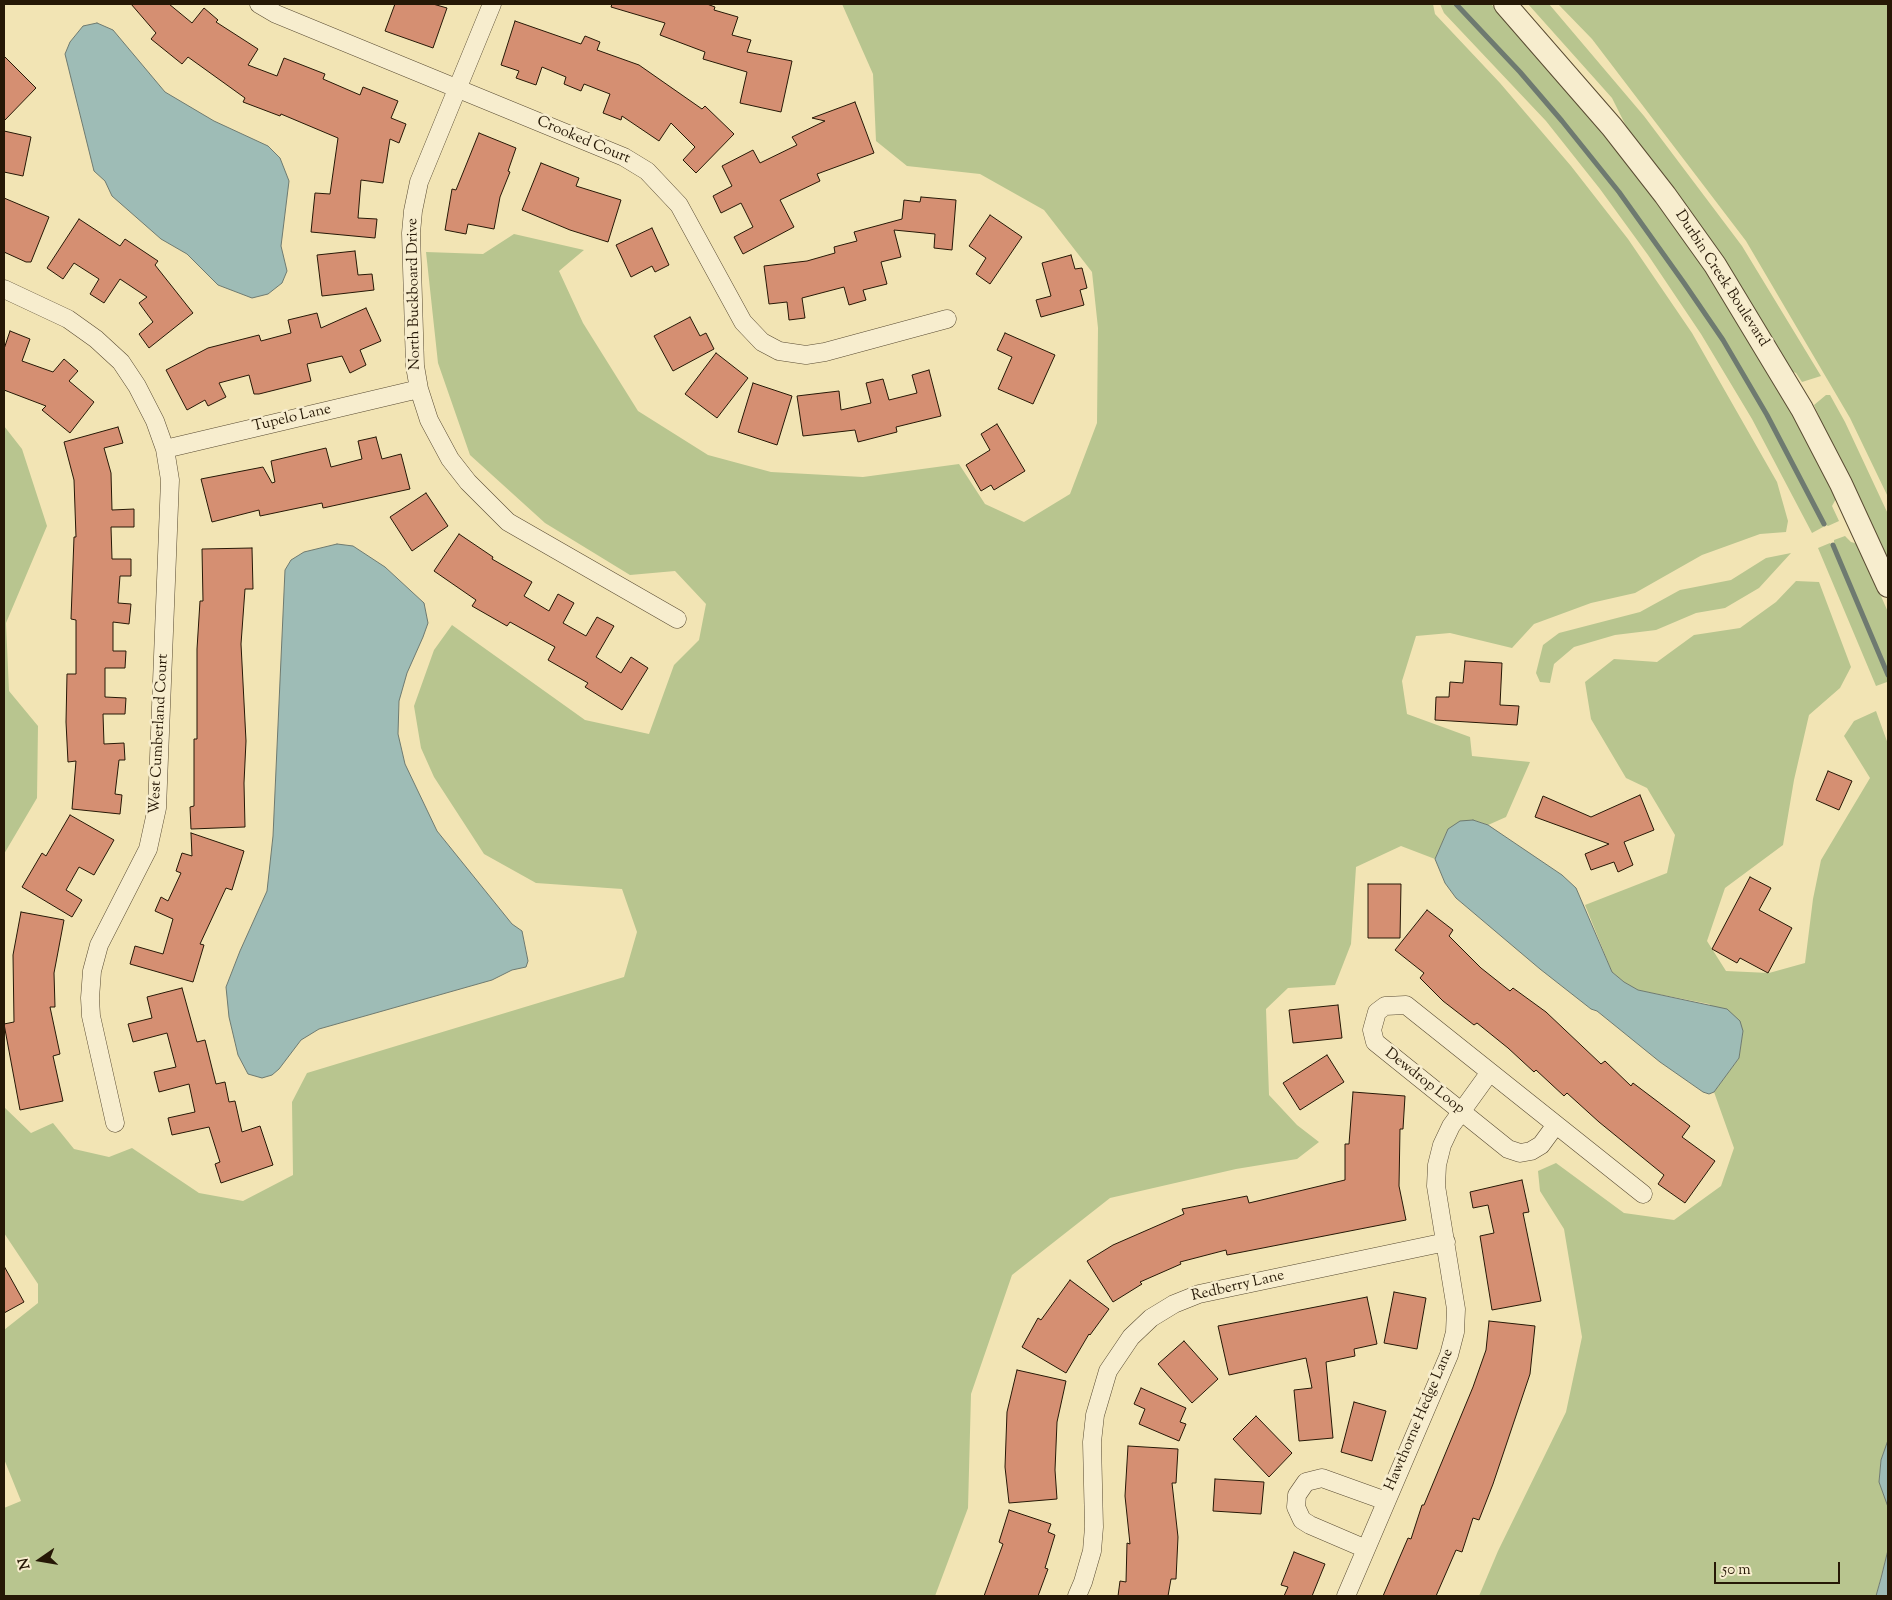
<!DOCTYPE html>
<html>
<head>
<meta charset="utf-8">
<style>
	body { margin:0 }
	#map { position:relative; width:1892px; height:1600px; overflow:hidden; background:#f2e4b4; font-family:"Sorts Mill Goudy",serif }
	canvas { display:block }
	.frame { position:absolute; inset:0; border:5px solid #261806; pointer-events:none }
	.north { position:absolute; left:15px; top:1535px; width:50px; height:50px; -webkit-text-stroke:4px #f7edce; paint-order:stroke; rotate:257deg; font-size:14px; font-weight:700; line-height:20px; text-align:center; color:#261806 }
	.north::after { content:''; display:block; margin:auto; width:18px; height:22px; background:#261806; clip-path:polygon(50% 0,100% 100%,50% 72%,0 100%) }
	.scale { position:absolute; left:1714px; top:1562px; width:126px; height:22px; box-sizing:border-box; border:2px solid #261806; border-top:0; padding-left:6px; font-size:15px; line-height:18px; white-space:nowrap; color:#261806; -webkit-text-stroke:4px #f7edce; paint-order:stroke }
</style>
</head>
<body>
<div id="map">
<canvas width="1892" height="1600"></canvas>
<div class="frame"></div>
<div class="north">N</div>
<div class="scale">50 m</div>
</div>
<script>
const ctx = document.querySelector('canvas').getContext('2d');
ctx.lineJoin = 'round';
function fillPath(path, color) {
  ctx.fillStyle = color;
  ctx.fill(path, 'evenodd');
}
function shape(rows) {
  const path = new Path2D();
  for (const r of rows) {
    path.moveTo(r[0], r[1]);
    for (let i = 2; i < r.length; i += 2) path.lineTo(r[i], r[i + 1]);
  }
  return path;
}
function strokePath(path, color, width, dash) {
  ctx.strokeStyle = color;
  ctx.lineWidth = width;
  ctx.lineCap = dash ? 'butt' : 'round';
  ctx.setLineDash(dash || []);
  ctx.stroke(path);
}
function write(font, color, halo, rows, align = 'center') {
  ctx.font = font + ' "Sorts Mill Goudy",serif';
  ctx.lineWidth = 5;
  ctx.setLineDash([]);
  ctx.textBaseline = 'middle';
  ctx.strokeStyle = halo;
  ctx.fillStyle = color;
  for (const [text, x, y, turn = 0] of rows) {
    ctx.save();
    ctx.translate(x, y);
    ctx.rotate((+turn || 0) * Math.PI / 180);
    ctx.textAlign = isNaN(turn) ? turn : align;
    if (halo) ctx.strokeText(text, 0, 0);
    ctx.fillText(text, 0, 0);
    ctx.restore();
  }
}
const green = shape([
	[842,4,1433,4,1435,14,1500,83,1571,166,1628,239,1692,333,1777,482,1788,521,1786,532,1760,534,1702,555,1635,593,1591,603,1534,624,1512,648,1450,633,1416,636,1402,681,1407,714,1470,737,1472,756,1530,762,1506,817,1488,825,1473,820,1448,829,1435,859,1401,846,1356,867,1351,944,1335,985,1288,988,1266,1009,1269,1095,1297,1125,1319,1142,1297,1159,1236,1169,1110,1198,1012,1275,971,1394,968,1508,935,1596,4,1596,4,1508,21,1501,4,1459,4,1330,38,1303,38,1284,4,1233,4,1107,31,1133,53,1123,74,1149,109,1157,132,1148,199,1193,243,1201,293,1175,292,1102,307,1073,624,977,637,932,622,889,536,883,484,854,434,777,421,748,414,706,434,650,452,625,585,720,649,734,674,665,699,640,706,604,675,571,630,575,545,523,470,455,438,363,426,252,483,254,514,234,584,250,559,271,583,323,638,411,708,455,771,472,863,477,959,464,985,504,1024,522,1070,494,1097,423,1098,328,1092,272,1044,210,980,174,907,166,876,141,873,74],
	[1440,4,1491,4,1548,66,1611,141,1656,199,1723,297,1772,377,1837,497,1832,506,1839,521,1828,526,1824,524,1823,527,1812,533,1752,419,1701,334,1648,255,1600,189,1546,121,1444,13],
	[1528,4,1549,4,1644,116,1742,246,1821,376,1802,382,1796,373,1791,371,1630,134,1612,98],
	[1558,4,1888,4,1888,497,1850,418,1746,241,1592,39],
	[1826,395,1830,395,1845,422,1888,514,1888,568,1818,420,1819,416,1814,405],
	[4,426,22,449,47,526,6,623,9,691,38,726,37,798,4,854],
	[1845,536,1851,542,1858,544,1888,612,1888,676,1887,682,1876,686,1818,548,1830,543,1831,545,1834,544,1834,540],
	[1791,553,1759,588,1725,608,1696,613,1656,630,1615,635,1574,647,1554,664,1550,683,1540,682,1536,673,1543,645,1559,633,1640,612,1680,590,1731,580,1766,558],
	[1796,581,1819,582,1851,667,1840,688,1809,715,1794,780,1783,845,1725,888,1707,941,1726,971,1769,973,1805,963,1813,899,1821,860,1870,778,1844,736,1854,721,1876,711,1888,744,1888,1440,1881,1460,1879,1481,1888,1507,1888,1550,1876,1596,1479,1596,1498,1551,1566,1412,1582,1337,1564,1229,1540,1191,1538,1171,1556,1163,1624,1213,1674,1220,1721,1186,1734,1148,1714,1092,1739,1058,1743,1031,1709,1004,1637,990,1624,982,1612,972,1585,905,1667,873,1675,835,1647,788,1626,778,1591,719,1585,682,1614,659,1657,662,1694,635,1740,628,1776,602]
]);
const water = shape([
	[97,23,113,30,165,92,214,121,268,146,280,158,289,181,281,246,287,271,282,283,268,294,252,298,218,285,187,254,161,239,112,196,105,181,94,171,65,54,70,42,83,26,97,23],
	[337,544,353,546,385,567,424,603,428,623,423,637,407,673,399,701,398,734,405,764,437,831,512,924,522,931,528,961,526,967,512,970,492,980,319,1029,301,1040,279,1069,272,1075,262,1078,248,1074,238,1055,229,1017,226,987,240,951,267,891,273,836,285,570,291,560,304,552,337,544],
	[1473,820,1488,825,1562,875,1576,888,1612,972,1624,982,1638,990,1727,1009,1740,1021,1743,1031,1739,1058,1714,1092,1709,1094,1703,1092,1660,1062,1597,1011,1591,1009,1540,969,1456,898,1445,883,1435,859,1448,829,1460,821,1473,820],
	[1888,1440,1888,1507,1879,1482,1881,1460,1888,1440],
	[1888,1550,1888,1596,1876,1596,1881,1578,1888,1550]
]);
const stream = shape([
	[1456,4,1520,72,1562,121,1619,192,1684,283,1723,340,1767,415,1824,524],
	[1833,545,1888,675]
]);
const building = shape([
	[131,4,169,4,192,23,204,8,218,20,216,22,258,49,248,65,277,76,284,58,325,74,323,79,360,95,363,87,398,101,391,118,406,124,399,143,390,139,383,183,361,180,358,218,377,219,375,238,311,232,315,193,330,194,338,138,281,114,280,116,243,102,245,98,188,57,182,64,151,39,156,33,131,4],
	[395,4,433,4,447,8,433,48,385,31,395,4],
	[612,4,707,4,715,7,714,10,738,17,732,35,751,40,747,52,792,61,781,112,740,103,747,72,703,59,705,52,660,35,665,23,611,7,612,4],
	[515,21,581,44,585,36,600,42,597,50,639,65,702,109,705,106,734,134,696,173,683,160,695,147,671,123,659,141,622,116,621,120,603,113,610,94,584,84,581,91,564,84,566,77,542,67,536,85,516,78,519,71,501,65,515,21],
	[4,56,36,88,4,121,4,56],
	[855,102,874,153,817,174,820,181,780,200,794,227,743,254,734,237,753,227,741,203,721,213,713,196,732,186,722,166,753,150,760,163,797,145,792,137,825,121,812,118,855,102],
	[4,131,31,137,23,176,4,172,4,131],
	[479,133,516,148,508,171,510,172,500,197,494,229,468,224,466,234,445,230,452,189,456,190,479,133],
	[541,163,579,178,576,186,621,200,608,242,570,230,522,210,541,163],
	[921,197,956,200,952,250,934,248,935,234,894,230,901,257,881,262,887,284,863,290,866,300,849,305,844,287,802,298,805,318,789,320,787,302,769,304,764,266,807,261,835,253,834,247,857,241,854,232,902,219,904,200,920,202,921,197],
	[4,198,49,217,31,262,26,262,4,252,4,198],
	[990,215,1022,237,990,284,976,274,986,258,969,246,990,215],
	[79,219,120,246,125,239,158,261,155,265,193,313,149,348,139,334,153,322,139,303,147,297,120,279,104,303,90,294,99,279,74,263,63,279,47,268,79,219],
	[652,228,669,265,655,272,652,266,631,277,616,245,652,228],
	[355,251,358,275,372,274,374,290,322,296,317,255,355,251],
	[1071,255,1075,269,1082,268,1087,288,1080,290,1084,305,1041,317,1036,300,1051,296,1042,263,1071,255],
	[366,308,381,341,360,350,366,365,350,373,342,356,307,364,311,381,259,394,254,394,249,375,219,383,226,397,208,406,205,400,187,410,166,370,208,348,259,335,261,341,291,333,288,320,317,313,321,328,366,308],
	[690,317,700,336,706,333,714,349,673,371,654,336,690,317],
	[10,331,30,339,22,361,53,372,64,359,78,371,69,381,94,402,70,433,42,410,46,406,4,390,4,349,10,331],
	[1005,333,1055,355,1033,404,998,389,1012,357,997,350,1005,333],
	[716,353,748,378,717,418,685,394,716,353],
	[929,370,941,416,896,427,897,432,858,442,855,430,803,436,797,396,839,391,841,410,871,403,866,383,883,379,889,400,917,393,912,375,929,370],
	[753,383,792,396,777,445,738,432,753,383],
	[997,424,1025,471,994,490,991,485,981,491,966,465,990,450,981,434,997,424],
	[118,427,123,443,104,448,111,473,112,510,134,509,134,527,111,527,112,559,131,559,131,576,120,576,118,603,131,604,129,624,113,622,113,651,126,651,125,668,105,668,105,697,126,698,125,714,103,714,104,744,124,743,125,760,119,760,115,794,122,795,120,814,72,809,76,761,68,762,66,722,67,674,76,674,76,620,71,619,74,537,76,537,74,480,64,442,118,427],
	[376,437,382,459,401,454,410,489,323,508,322,503,260,516,259,510,212,522,201,479,263,467,272,483,275,482,271,461,326,448,331,467,362,459,358,441,376,437],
	[426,493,448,526,412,551,390,517,426,493],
	[459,534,493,557,492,559,532,582,524,596,549,611,558,594,574,603,563,623,586,636,597,617,614,626,596,657,621,673,631,657,648,668,622,710,585,687,588,683,548,660,555,647,510,622,507,626,472,606,476,600,434,571,459,534],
	[252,548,253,589,245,589,241,644,246,741,244,783,245,827,191,829,190,807,194,806,194,739,197,739,197,649,200,601,203,601,202,549,252,548],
	[1465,661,1502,663,1500,705,1519,706,1517,725,1435,720,1436,697,1449,697,1450,682,1463,683,1465,661],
	[1828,771,1852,781,1839,810,1816,800,1828,771],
	[1640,795,1654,830,1624,842,1633,865,1618,872,1614,862,1591,870,1585,854,1609,844,1535,817,1543,796,1591,817,1640,795],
	[70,815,114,840,94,875,79,867,66,890,82,900,72,917,22,887,42,853,46,856,70,815],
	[191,833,244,851,232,890,226,888,200,944,204,945,193,982,130,964,135,946,163,954,173,919,155,911,161,897,168,901,181,873,176,871,182,853,192,856,191,833],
	[1750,877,1771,888,1759,910,1792,928,1768,973,1740,958,1737,963,1712,949,1750,877],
	[1368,884,1401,884,1400,938,1368,938,1368,884],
	[1427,910,1453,930,1449,936,1481,968,1510,991,1513,988,1546,1012,1601,1064,1605,1061,1631,1086,1633,1083,1690,1126,1682,1137,1715,1161,1685,1203,1658,1184,1664,1175,1599,1122,1567,1093,1564,1096,1536,1070,1534,1072,1508,1048,1477,1023,1474,1025,1443,1001,1420,978,1424,973,1395,950,1427,910],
	[21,912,64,920,54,973,55,1007,50,1007,60,1054,53,1056,63,1101,20,1110,4,1024,14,1022,13,955,21,912],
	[182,988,197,1042,205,1040,216,1084,225,1082,229,1102,235,1101,242,1132,260,1126,273,1165,221,1183,215,1164,220,1162,209,1127,172,1135,168,1118,195,1112,189,1084,159,1092,154,1072,176,1067,167,1033,133,1042,128,1024,152,1018,147,997,182,988],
	[1338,1005,1342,1038,1293,1043,1289,1010,1338,1005],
	[1327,1055,1344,1082,1300,1110,1283,1083,1327,1055],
	[1353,1092,1405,1096,1403,1129,1400,1129,1399,1186,1406,1220,1227,1255,1226,1250,1180,1262,1181,1264,1140,1282,1142,1284,1113,1302,1087,1261,1113,1245,1184,1214,1182,1209,1247,1196,1249,1203,1345,1180,1345,1144,1349,1144,1353,1092],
	[1522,1180,1529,1212,1523,1213,1541,1301,1492,1310,1480,1236,1494,1233,1488,1205,1473,1208,1470,1192,1522,1180],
	[4,1266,24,1302,4,1313,4,1266],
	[1070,1280,1109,1309,1090,1335,1089,1334,1066,1373,1022,1347,1038,1318,1041,1320,1070,1280],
	[1394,1292,1426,1298,1417,1349,1384,1343,1394,1292],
	[1367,1297,1377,1344,1354,1349,1355,1356,1326,1362,1333,1438,1299,1441,1294,1390,1312,1388,1306,1358,1229,1375,1218,1326,1367,1297],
	[1489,1321,1535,1326,1530,1374,1493,1484,1479,1520,1473,1518,1462,1552,1456,1550,1436,1596,1383,1596,1408,1538,1411,1539,1422,1505,1424,1505,1473,1387,1486,1350,1489,1321],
	[1184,1341,1218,1379,1192,1403,1158,1364,1184,1341],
	[1017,1370,1066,1381,1057,1422,1055,1470,1057,1499,1009,1503,1005,1467,1007,1412,1017,1370],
	[1141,1388,1186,1408,1180,1422,1186,1424,1179,1441,1139,1424,1145,1409,1134,1404,1141,1388],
	[1354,1402,1386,1411,1372,1461,1341,1452,1354,1402],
	[1256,1416,1292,1453,1269,1477,1233,1439,1256,1416],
	[1128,1446,1178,1449,1176,1483,1172,1483,1178,1537,1176,1579,1171,1579,1168,1596,1118,1596,1120,1581,1126,1582,1127,1543,1130,1544,1125,1496,1128,1446],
	[1215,1479,1264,1482,1261,1514,1213,1511,1215,1479],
	[1009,1510,1051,1524,1048,1532,1055,1535,1045,1568,1048,1569,1038,1596,984,1596,1003,1544,999,1542,1009,1510],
	[1294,1552,1325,1564,1312,1596,1284,1596,1288,1587,1281,1585,1294,1552]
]);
const minor = shape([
	[259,4,276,14,624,157,647,171,679,205,743,322,762,342,779,351,806,355,825,352,947,319],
	[492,4,419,182,413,211,411,233,415,366,419,389,429,420,450,459,468,482,508,522,677,619],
	[4,289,68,319,96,339,121,362,137,386,155,421,165,449,170,480,157,808,148,849,99,945,92,971,90,998,91,1016,115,1123],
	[165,449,419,389],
	[1555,1126,1541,1145,1531,1151,1520,1153,1508,1149,1375,1042,1372,1030,1377,1012,1385,1006,1406,1005,1643,1194],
	[1366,1549,1310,1525,1302,1520,1296,1507,1297,1495,1306,1482,1322,1478,1386,1501],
	[1077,1596,1083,1582,1092,1551,1094,1527,1092,1442,1095,1415,1108,1371,1131,1337,1151,1318,1174,1304,1199,1294,1446,1242],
	[1346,1596,1449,1355,1455,1332,1456,1309,1436,1186,1437,1165,1442,1145,1451,1126,1490,1072]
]);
const tertiary = shape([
	[1505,4,1612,127,1665,195,1715,265,1802,409,1841,484,1888,586]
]);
const streetNames = [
	["Crooked Court",583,141,23],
	["Durbin Creek Boulevard",1721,279,57],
	["North Buckboard Drive",415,294,-91],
	["Tupelo Lane",292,419,-13],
	["West Cumberland Court",160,734,-87],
	["Dewdrop Loop",1424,1082,38],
	["Redberry Lane",1238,1287,-13],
	["Hawthorne Hedge Lane",1420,1420,-67]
];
fillPath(green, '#b8c58f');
fillPath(water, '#9ebcb6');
strokePath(water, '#6e7a70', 1);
strokePath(stream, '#6e7a70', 5);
fillPath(building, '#d58f72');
strokePath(building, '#261806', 1);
strokePath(minor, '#594b32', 19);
strokePath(tertiary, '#594b32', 24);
strokePath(minor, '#f7edce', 18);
strokePath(tertiary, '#f7edce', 22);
write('15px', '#261806', '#f7edce', streetNames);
</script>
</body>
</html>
